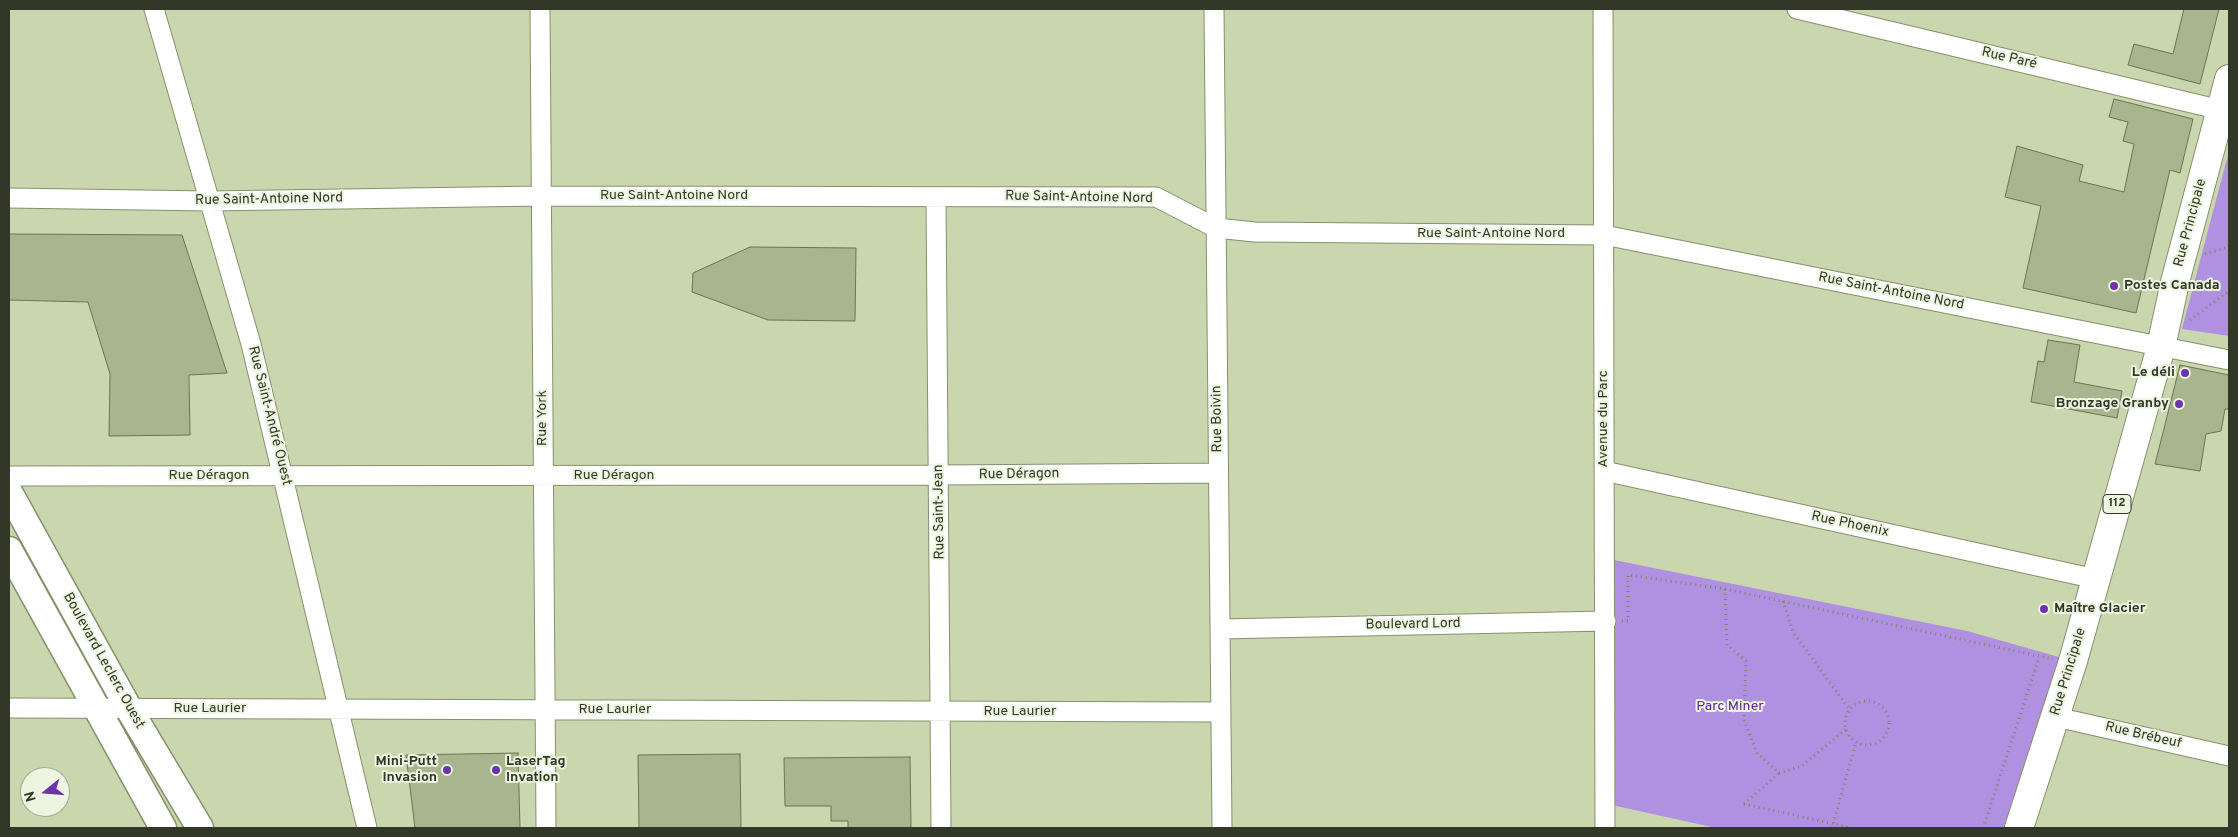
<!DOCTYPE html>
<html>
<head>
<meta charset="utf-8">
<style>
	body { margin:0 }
	#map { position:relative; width:2238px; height:837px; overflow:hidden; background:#c9d6ae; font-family:Overpass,sans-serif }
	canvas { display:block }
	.frame { position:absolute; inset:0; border:10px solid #323727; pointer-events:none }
	.north { position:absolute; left:20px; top:767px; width:50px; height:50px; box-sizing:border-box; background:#edf4df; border:1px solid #a2a895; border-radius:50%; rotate:253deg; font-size:14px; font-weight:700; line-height:20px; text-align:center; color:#323727 }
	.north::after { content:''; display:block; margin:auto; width:18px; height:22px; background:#6c33aa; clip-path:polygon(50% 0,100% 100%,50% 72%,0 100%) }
</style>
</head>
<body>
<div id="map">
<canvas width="2238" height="837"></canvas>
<div class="frame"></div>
<div class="north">N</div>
</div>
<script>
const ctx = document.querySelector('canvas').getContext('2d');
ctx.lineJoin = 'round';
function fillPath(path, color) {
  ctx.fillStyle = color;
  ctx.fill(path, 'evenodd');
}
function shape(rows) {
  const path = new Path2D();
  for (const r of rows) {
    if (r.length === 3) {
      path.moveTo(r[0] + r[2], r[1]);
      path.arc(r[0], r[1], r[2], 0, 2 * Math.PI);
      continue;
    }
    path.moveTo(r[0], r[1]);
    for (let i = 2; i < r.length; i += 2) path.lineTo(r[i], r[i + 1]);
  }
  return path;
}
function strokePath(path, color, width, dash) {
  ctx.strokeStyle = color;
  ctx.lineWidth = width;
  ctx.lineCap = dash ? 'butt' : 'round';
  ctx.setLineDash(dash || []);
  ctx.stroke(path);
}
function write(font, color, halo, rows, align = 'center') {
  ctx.font = font + ' Overpass,sans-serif';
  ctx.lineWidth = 4;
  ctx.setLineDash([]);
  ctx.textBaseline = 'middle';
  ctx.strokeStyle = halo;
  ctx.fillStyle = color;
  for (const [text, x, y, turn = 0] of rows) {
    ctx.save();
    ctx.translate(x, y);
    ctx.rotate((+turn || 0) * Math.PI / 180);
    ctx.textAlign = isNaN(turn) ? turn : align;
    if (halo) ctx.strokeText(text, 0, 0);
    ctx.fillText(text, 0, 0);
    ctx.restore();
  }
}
const green = shape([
	[2229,151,2229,336,2182,329],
	[1609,559,1967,631,2073,661,2019,828,1716,828,1612,805]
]);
const building = shape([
	[2184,9,2219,9,2200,84,2128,65,2134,44,2173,54,2184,9],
	[2114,99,2193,119,2180,173,2170,170,2136,313,2023,288,2041,206,2005,197,2017,146,2083,165,2079,181,2124,192,2134,144,2123,141,2128,122,2109,117,2114,99],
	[9,234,182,235,227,373,189,375,190,435,109,436,110,374,88,302,9,300,9,234],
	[750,247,856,248,855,321,768,320,692,292,693,273,750,247],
	[2048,340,2080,345,2074,382,2122,391,2117,418,2031,402,2038,361,2044,362,2048,340],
	[2180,365,2229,375,2229,409,2225,409,2221,431,2206,434,2200,471,2155,464,2180,365],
	[518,753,520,828,415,828,406,755,518,753],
	[740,754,741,828,639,828,638,755,740,754],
	[910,757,911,828,848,828,848,821,831,821,831,806,785,806,784,758,910,757]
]);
const path = shape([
	[2205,254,2229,247],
	[2190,320,2229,291],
	[1725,589,1727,645,1746,661,1744,720,1757,753,1779,773,1802,766,1846,729],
	[1783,601,1793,632,1850,710],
	[1622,621,1628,621,1628,575,1725,589,2053,659],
	[1867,723,22],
	[1744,804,1852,828],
	[1744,804,1779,773],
	[1832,828,1856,742],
	[1983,828,2039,658]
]);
const street = shape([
	[154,9,251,344,367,828],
	[540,9,546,828],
	[1214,9,1222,828],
	[1603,9,1605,828],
	[1797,9,2221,110],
	[936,197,941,828],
	[9,198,209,201,541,196,1156,197,1216,228,1255,232,1604,235,2229,360],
	[1604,471,2096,579],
	[9,476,939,475,1218,473],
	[1220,629,1606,621],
	[9,708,1221,712],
	[2056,717,2229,756]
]);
const secondary = shape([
	[9,492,129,709,200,828],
	[9,550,163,828]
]);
const primary = shape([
	[2019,828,2073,661,2161,347,2175,282,2229,79]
]);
const markers = [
	[2114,286,5,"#6c33aa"],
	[2185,373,5,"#6c33aa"],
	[2179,404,5,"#6c33aa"],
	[2044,609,5,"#6c33aa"],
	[447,770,5,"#6c33aa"],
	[496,770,5,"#6c33aa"]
];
const shields = [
	[2117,504,28]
];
const shieldNames = [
	["112",2117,504]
];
const streetNames = [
	["Rue Paré",2009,59,13],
	["Rue Saint-Antoine Nord",674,196],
	["Rue Saint-Antoine Nord",1079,198,1],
	["Rue Saint-Antoine Nord",269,200,-1],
	["Rue Principale",2191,223,-75],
	["Rue Saint-Antoine Nord",1491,234],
	["Rue Saint-Antoine Nord",1891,292,11],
	["Rue Saint-André Ouest",269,416,76],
	["Rue York",543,418,-90],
	["Rue Boivin",1218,419,-91],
	["Avenue du Parc",1604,419,-90],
	["Rue Déragon",1019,475,-1],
	["Rue Déragon",209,476],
	["Rue Déragon",614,476],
	["Rue Saint-Jean",940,512,-91],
	["Rue Phoenix",1850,525,12],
	["Boulevard Lord",1413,625,-1],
	["Boulevard Leclerc Ouest",103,661,61],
	["Rue Principale",2069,672,-73],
	["Rue Laurier",210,709],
	["Rue Laurier",615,710],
	["Rue Laurier",1020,712],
	["Rue Brébeuf",2143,736,13]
];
const poiNames = [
	["Postes Canada",2124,286],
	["Le déli",2175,373,"right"],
	["Bronzage Granby",2169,404,"right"],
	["Maître Glacier",2054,609],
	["Mini-Putt",437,762,"right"],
	["Invasion",437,778,"right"],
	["LaserTag",506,762],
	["Invation",506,778]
];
const parkNames = [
	["Parc Miner",1730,707]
];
fillPath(green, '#b090e1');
fillPath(building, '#a9b58e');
strokePath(building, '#6a7551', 1);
strokePath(street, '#86916c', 21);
strokePath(secondary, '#86916c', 29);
strokePath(primary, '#86916c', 30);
strokePath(path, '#7f886c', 3, [1, 4]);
strokePath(street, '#fff', 19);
strokePath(secondary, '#fff', 26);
strokePath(primary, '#fff', 28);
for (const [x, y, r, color] of markers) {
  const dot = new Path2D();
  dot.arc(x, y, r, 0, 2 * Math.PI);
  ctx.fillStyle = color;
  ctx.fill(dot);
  strokePath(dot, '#edf4df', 2);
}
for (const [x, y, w] of shields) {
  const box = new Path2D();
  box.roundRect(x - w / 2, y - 9.5, w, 19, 4);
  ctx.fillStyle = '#edf4df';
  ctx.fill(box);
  strokePath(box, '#323727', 1);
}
write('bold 12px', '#323727', null, shieldNames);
write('14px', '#323727', '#edf4df', streetNames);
write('bold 14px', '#323727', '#edf4df', poiNames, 'left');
write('14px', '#5d2597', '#edf4df', parkNames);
</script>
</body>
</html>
